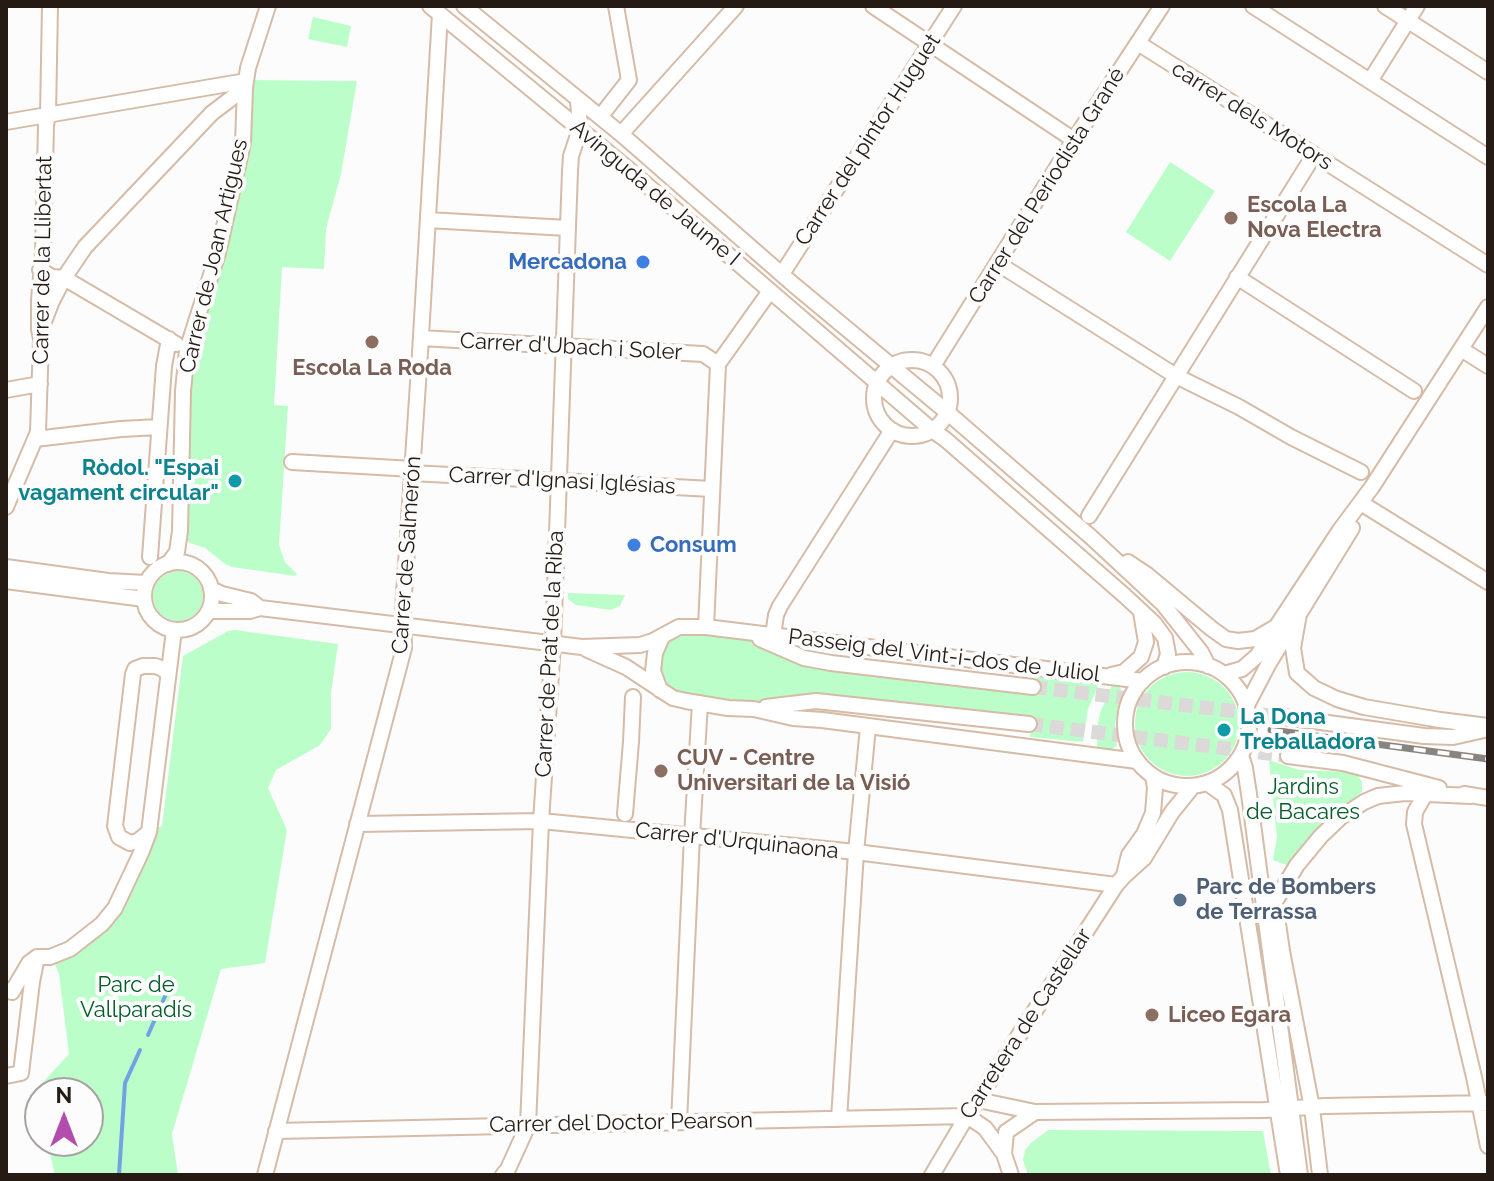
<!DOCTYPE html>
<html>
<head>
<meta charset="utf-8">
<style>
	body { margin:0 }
	#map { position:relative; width:1494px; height:1181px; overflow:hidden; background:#fcfcfc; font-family:Raleway,sans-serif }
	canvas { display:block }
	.frame { position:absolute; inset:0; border:8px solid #251b14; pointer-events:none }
	.north { position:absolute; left:24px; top:1077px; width:80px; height:80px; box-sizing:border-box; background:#fcfcfc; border:2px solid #a6a29f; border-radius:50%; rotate:0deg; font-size:22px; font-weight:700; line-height:32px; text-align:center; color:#251b14 }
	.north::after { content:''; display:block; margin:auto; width:28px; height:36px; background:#b34caf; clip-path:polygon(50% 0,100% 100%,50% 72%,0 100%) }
</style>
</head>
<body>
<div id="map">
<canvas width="1494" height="1181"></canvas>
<div class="frame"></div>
<div class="north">N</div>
</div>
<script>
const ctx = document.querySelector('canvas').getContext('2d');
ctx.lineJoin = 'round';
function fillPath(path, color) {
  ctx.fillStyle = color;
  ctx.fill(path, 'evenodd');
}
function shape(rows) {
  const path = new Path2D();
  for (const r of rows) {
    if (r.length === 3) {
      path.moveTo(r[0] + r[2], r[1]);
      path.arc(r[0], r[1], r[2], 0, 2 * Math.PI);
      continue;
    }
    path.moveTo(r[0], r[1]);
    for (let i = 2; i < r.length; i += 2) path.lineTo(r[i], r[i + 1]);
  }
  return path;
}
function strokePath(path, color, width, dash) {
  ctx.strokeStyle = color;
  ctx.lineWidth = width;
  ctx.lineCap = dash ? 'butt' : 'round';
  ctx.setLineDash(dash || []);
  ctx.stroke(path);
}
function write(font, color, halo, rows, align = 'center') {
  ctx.font = font + ' Raleway,sans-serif';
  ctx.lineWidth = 8;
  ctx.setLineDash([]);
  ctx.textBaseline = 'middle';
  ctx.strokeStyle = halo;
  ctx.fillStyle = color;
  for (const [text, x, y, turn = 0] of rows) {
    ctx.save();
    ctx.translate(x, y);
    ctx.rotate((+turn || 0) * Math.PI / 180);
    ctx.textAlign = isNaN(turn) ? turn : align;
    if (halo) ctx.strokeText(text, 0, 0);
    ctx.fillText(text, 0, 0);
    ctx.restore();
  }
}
const green = shape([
	[313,17,351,26,347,47,308,39],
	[251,80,357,81,341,174,326,229,324,269,282,267,274,405,288,406,279,545,285,562,297,574,295,576,232,567,225,564,205,548,184,541,188,392,194,350],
	[1170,162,1215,191,1170,261,1126,232],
	[178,596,25],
	[568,593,625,595,620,606,610,610,576,605,568,599],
	[235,630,338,644,331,694,331,729,320,745,276,770,268,788,287,830,265,963,221,969,172,1134,178,1175,55,1175,47,1141,88,1141,88,1093,40,1093,40,1124,30,1101,34,1092,69,1054,59,974,54,962,125,903,152,845,155,828,162,826,183,656,228,631],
	[690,632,736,637,753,641,810,662,810,668,1035,693,1037,677,1099,684,1088,709,1083,742,1030,737,1031,718,811,693,810,696,778,702,758,702,698,697,671,690,664,684,659,673,658,662,664,646,670,640,681,634],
	[1187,724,52],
	[1113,683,1117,684,1121,689,1115,724,1117,745,1110,751,1097,750,1097,727,1100,713],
	[1269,760,1299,770,1353,772,1357,774,1362,782,1362,792,1335,811,1314,831,1289,866,1273,860,1277,837],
	[1048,1130,1263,1131,1271,1175,1028,1175,1023,1160,1025,1150,1031,1143]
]);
const stream = shape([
	[148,1035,166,994],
	[119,1175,125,1083,140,1050]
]);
const minorTunnel = shape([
	[1033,687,1284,717],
	[1029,724,1288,756]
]);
const minor = shape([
	[430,6,627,168,932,430,945,439,1125,596,1154,623,1165,638,1168,654,1164,667],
	[464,6,621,134,794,285,947,412,1091,537,1163,604,1201,652,1208,666],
	[873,6,1074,140],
	[1253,6,1488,157],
	[1385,6,1488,72],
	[1138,43,1488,265],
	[1370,81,1417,6],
	[600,117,629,80,616,6],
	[6,122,246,81],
	[621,134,736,6],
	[428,220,567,228],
	[997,263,1176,376,1239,407,1291,437,1361,472],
	[40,270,52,277,64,278,176,344],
	[782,274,954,6],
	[1237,277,1414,391],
	[43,324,52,301,64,278,85,247,212,113,245,88,248,68,268,6],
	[421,338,703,354,718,364],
	[1461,349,1488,366],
	[912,398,38],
	[933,366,1074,140,1162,6],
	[6,390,40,384],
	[35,439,121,429,159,427],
	[292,462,413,469],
	[412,473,712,489],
	[1361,503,1488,582],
	[6,507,38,432,41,339,39,329,39,300,43,253,46,125,48,115,50,6],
	[1089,516,1314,155],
	[150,557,160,421,164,366,169,339],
	[1128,562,1146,574,1212,629,1226,639,1238,641,1255,639,1274,628],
	[178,596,34],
	[168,564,177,552,180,531,183,391,187,350,218,253,243,143,245,88],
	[6,567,108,581,146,583],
	[6,581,144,599],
	[211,589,222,594,251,601,260,608],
	[209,611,250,611,260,608,582,647,640,645,653,641,679,627,706,627,1143,681],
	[1299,614,1293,648,1297,673,1314,688,1337,699,1364,707,1440,720,1488,726],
	[706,627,718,364,770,291],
	[773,636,776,615,780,606,892,430],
	[760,639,804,658,831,663,1033,687],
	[586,649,626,667,673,698,686,701,728,708,754,709,793,718,822,720,1137,761],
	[1187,724,62],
	[1224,674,1242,669,1257,656,1340,530,1372,487,1488,307],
	[1111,675,1124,672,1141,657,1146,642,1141,612],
	[660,690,653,671,655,653,662,637],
	[766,707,816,701,1029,724],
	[1246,707,1269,663,1352,528],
	[1284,717,1424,736,1453,737,1484,730],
	[1241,755,1245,768,1249,794,1300,1175],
	[1288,756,1343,763,1439,788],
	[1207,783,1224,795,1230,810,1288,1175],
	[1426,793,1415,812,1414,824,1474,1077,1488,1146],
	[1464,794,1488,798],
	[625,814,631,742,633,697],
	[357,824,541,821,856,852,1116,885],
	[149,832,138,841,130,843,119,837,115,826,133,674,135,669,143,666,155,666,161,668,168,673],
	[1124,875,1129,855,1144,834,1153,813,1155,788,1153,776],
	[1275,903,1282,951,1312,1108,1320,1175],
	[1270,910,1297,865,1321,836,1341,817,1364,802,1378,796,1405,793,1471,796],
	[37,957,50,957,70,949,102,924,115,908,141,853,149,832,174,630],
	[6,990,12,992,29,963,37,957],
	[6,1076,21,1073,32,982,37,957],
	[978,1100,1035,1112,1264,1110,1325,1106,1488,1103],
	[967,1116,985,1128,1004,1154,1011,1175],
	[839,1119,856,852,868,727],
	[679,1122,692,836,700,703],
	[276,1131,967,1116],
	[1004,1154,1006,1132,1035,1112],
	[265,1175,404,648,403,609,420,353,440,14],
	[503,1175,508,1169,528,1125,541,821,553,644,570,171,571,156,580,129,578,100],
	[932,1175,967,1116,1116,885,1124,876,1144,858,1172,812,1193,786]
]);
const rail = shape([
	[1271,730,1488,759]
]);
const markers = [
	[1231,218,8,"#8d6e63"],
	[643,262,8,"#3f7fe0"],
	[372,342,8,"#8d6e63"],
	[235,481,8,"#0f9aa8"],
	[634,545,8,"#3f7fe0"],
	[1224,730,8,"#0f9aa8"],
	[661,771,8,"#8d6e63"],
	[1180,900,8,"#5c6f8a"],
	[1152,1015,8,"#8d6e63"]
];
const streetNames = [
	["carrer dels Motors",1252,116,32],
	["Carrer del pintor Huguet",868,140,-57],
	["Carrer del Periodista Grané",1047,186,-58],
	["Avinguda de Jaume I",655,193,40],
	["Carrer de Joan Artigues",214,256,-77],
	["Carrer de la Llibertat",43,260,-89],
	["Carrer d'Ubach i Soler",571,347,3],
	["Carrer d'Ignasi Iglésias",562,481,3],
	["Carrer de Salmerón",407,555,-86],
	["Carrer de Prat de la Riba",550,654,-87],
	["Passeig del Vint-i-dos de Juliol",944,656,7],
	["Carrer d'Urquinaona",737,841,6],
	["Carretera de Castellar",1026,1024,-57],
	["Carrer del Doctor Pearson",621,1123,-1]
];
const educationNames = [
	["Escola La",1247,205],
	["Nova Electra",1247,230],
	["Escola La Roda",372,368,"center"],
	["CUV - Centre",677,758],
	["Universitari de la Visió",677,783],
	["Liceo Egara",1168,1015]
];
const shopNames = [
	["Mercadona",627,262],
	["Consum",650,545,"left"]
];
const cultureNames = [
	["Ròdol. \"Espai",219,468],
	["vagament circular\"",219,493],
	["La Dona",1240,717,"left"],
	["Treballadora",1240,742,"left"]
];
const parkNames = [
	["Jardins",1303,787],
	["de Bacares",1303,812],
	["Parc de",136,985],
	["Vallparadís",136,1010]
];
const serviceNames = [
	["Parc de Bombers",1196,887],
	["de Terrassa",1196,912]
];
fillPath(green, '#bbfeca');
strokePath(stream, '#71a3e2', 4);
strokePath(minorTunnel, '#dcdad9', 14, [14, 7]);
strokePath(minor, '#d6bba7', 18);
strokePath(minor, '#fff', 14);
strokePath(rail, '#898480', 7);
strokePath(rail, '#fcfcfc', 4, [12]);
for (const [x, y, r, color] of markers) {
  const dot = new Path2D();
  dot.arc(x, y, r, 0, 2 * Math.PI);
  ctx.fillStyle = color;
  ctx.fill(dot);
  strokePath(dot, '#fcfcfc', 3);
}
write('22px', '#251b14', '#fcfcfc', streetNames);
write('bold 22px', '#785e54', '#fcfcfc', educationNames, 'left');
write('bold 22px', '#366cbe', '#fcfcfc', shopNames, 'right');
write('bold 22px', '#0d838f', '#fcfcfc', cultureNames, 'right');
write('22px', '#025b29', '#fcfcfc', parkNames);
write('bold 22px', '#4e5e75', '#fcfcfc', serviceNames, 'left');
</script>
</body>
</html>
